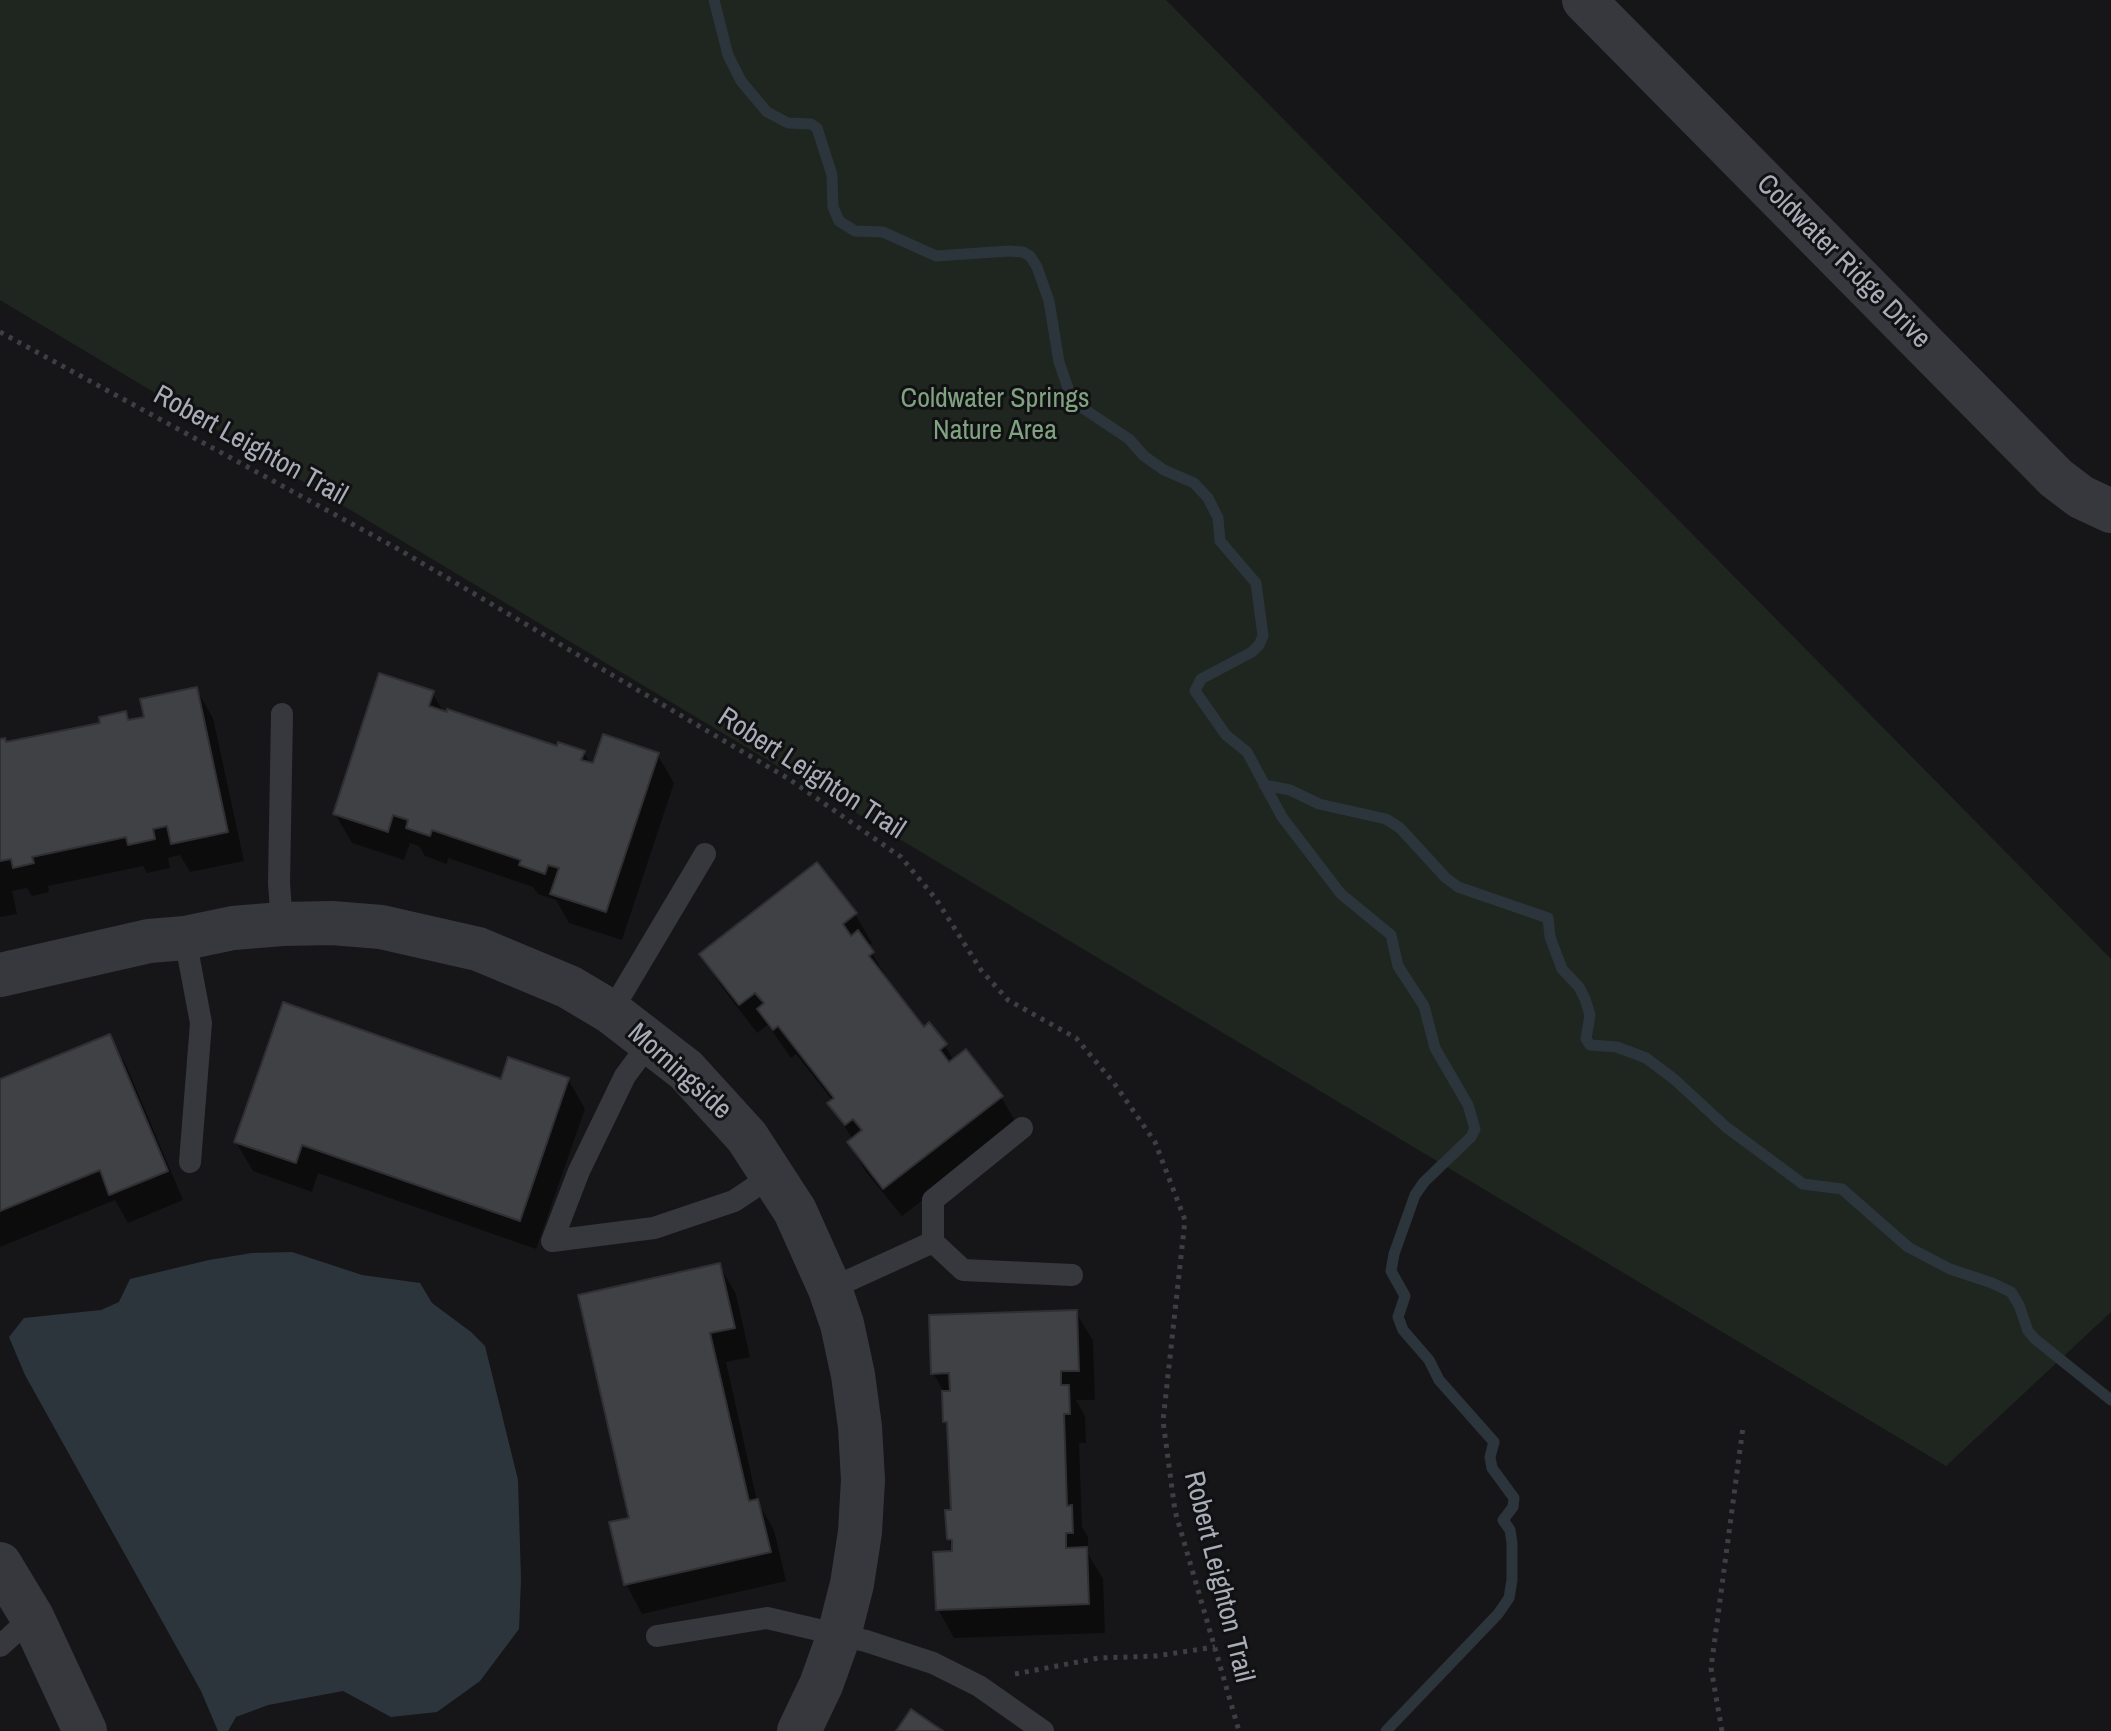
<!DOCTYPE html>
<html>
<head>
<meta charset="utf-8">
<style>
	body { margin:0 }
	canvas { display:block; background:#161618 }
</style>
</head>
<body>
<canvas width="2111" height="1731"></canvas>
<script>
const ctx = document.querySelector('canvas').getContext('2d');
ctx.lineJoin = 'round';
function fillPath(path, color) {
  ctx.fillStyle = color;
  ctx.fill(path, 'evenodd');
}
function shape(rows) {
  const path = new Path2D();
  for (const r of rows) {
    path.moveTo(r[0], r[1]);
    for (let i = 2; i < r.length; i += 2) path.lineTo(r[i], r[i + 1]);
  }
  return path;
}
function strokePath(path, color, width, dash) {
  ctx.strokeStyle = color;
  ctx.lineWidth = width;
  ctx.lineCap = dash ? 'butt' : 'round';
  ctx.setLineDash(dash || []);
  ctx.stroke(path);
}
function write(font, color, halo, rows, align = 'center') {
  ctx.font = font + ' "Archivo Narrow",sans-serif';
  ctx.lineWidth = 6;
  ctx.setLineDash([]);
  ctx.textBaseline = 'middle';
  ctx.strokeStyle = halo;
  ctx.fillStyle = color;
  for (const [text, x, y, turn = 0] of rows) {
    ctx.save();
    ctx.translate(x, y);
    ctx.rotate((+turn || 0) * Math.PI / 180);
    ctx.textAlign = isNaN(turn) ? turn : align;
    if (halo) ctx.strokeText(text, 0, 0);
    ctx.fillText(text, 0, 0);
    ctx.restore();
  }
}
const green = shape([
	[0,0,1166,0,2111,959,2111,1312,1946,1466,0,300]
]);
const water = shape([
	[292,1252,362,1275,420,1283,432,1303,471,1332,485,1346,518,1480,521,1580,519,1629,480,1681,437,1712,391,1717,343,1691,268,1705,236,1717,228,1731,218,1731,201,1691,25,1375,9,1337,24,1318,101,1310,119,1302,130,1279,209,1260,252,1253]
]);
const shadow = shape([
	[196,689,213,718,244,861,190,872,180,855,168,858,170,868,147,873,143,866,48,886,49,892,32,896,27,888,12,891,17,914,0,917,0,741,7,744,103,724,125,714,129,722,146,718],
	[432,693,445,714,558,749,583,752,591,765,657,754,674,783,622,940,569,923,556,900,538,894,533,887,448,858,447,864,425,856,419,846,410,843,404,860,352,843,335,814],
	[855,914,872,943,868,946,889,982,887,983,924,1029,945,1046,954,1061,1001,1097,1018,1126,902,1216,866,1172,849,1143,853,1140,830,1103,833,1101,796,1054,791,1058,768,1025,757,1033,719,983,702,954],
	[109,1036,126,1065,183,1200,128,1223,115,1200,0,1247,0,1081],
	[568,1079,585,1109,536,1249,318,1173,312,1192,253,1171,236,1142],
	[719,1265,736,1294,750,1357,726,1362,757,1501,774,1530,786,1581,642,1614,626,1584,631,1519],
	[1076,1312,1093,1341,1095,1400,1076,1400,1085,1416,1086,1443,1079,1443,1082,1527,1088,1537,1088,1554,1103,1579,1105,1633,954,1638,938,1609,954,1553,949,1539,953,1512,949,1430,945,1422,944,1392,933,1373]
]);
const stream = shape([
	[714,0,728,55,741,81,767,112,788,123,811,124,817,128,832,175,833,207,839,221,855,231,883,232,936,256,1009,251,1023,252,1030,256,1037,267,1049,301,1059,362,1069,391,1084,409,1129,439,1144,456,1164,470,1194,483,1208,498,1218,518,1220,541,1256,583,1263,636,1259,645,1252,652,1201,679,1195,691,1226,735,1247,752,1282,817,1341,894,1391,935,1398,966,1424,1006,1435,1048,1468,1105,1475,1129,1471,1137,1424,1182,1415,1195,1394,1254,1391,1271,1405,1296,1398,1317,1403,1330,1429,1360,1439,1380,1494,1442,1490,1457,1492,1468,1514,1498,1513,1507,1503,1520,1510,1530,1512,1543,1512,1580,1509,1598,1498,1614,1386,1731],
	[1264,785,1290,790,1319,804,1386,819,1400,828,1445,877,1458,887,1548,918,1550,937,1562,969,1579,987,1585,999,1590,1015,1586,1039,1590,1045,1617,1047,1646,1058,1674,1079,1726,1127,1803,1184,1842,1189,1908,1247,1950,1269,1992,1283,2011,1292,2019,1305,2028,1331,2035,1339,2111,1400]
]);
const building = shape([
	[379,673,434,691,429,706,447,712,447,709,557,746,558,742,585,751,581,760,593,763,603,734,659,753,606,912,550,894,559,868,548,865,545,874,519,865,521,860,432,830,430,836,406,828,408,820,393,815,388,832,333,814,379,673],
	[197,687,228,832,171,844,167,826,153,829,155,839,128,845,126,837,32,857,34,863,13,868,11,859,0,861,0,739,5,738,6,742,100,723,99,717,126,711,128,720,144,717,140,699,197,687],
	[817,862,857,913,843,924,851,936,858,930,874,952,869,956,924,1027,929,1022,947,1044,940,1050,949,1062,966,1049,1003,1096,883,1189,847,1142,862,1130,853,1119,845,1125,827,1103,834,1098,778,1026,773,1030,757,1009,764,1003,755,993,739,1005,699,954,817,862],
	[283,1002,501,1079,508,1057,569,1078,520,1221,302,1145,296,1163,234,1142,283,1002],
	[110,1034,168,1171,109,1195,100,1170,0,1211,0,1079,110,1034],
	[720,1263,735,1328,710,1333,749,1501,758,1499,771,1552,624,1585,609,1522,629,1518,578,1295,720,1263],
	[1077,1310,1079,1371,1061,1371,1061,1385,1069,1385,1070,1414,1064,1414,1067,1506,1072,1505,1073,1533,1066,1533,1066,1548,1087,1547,1089,1604,936,1610,933,1552,952,1551,952,1540,947,1539,945,1510,951,1510,947,1422,943,1422,942,1391,950,1391,949,1373,931,1374,929,1315,1077,1310],
	[911,1709,943,1731,896,1731,911,1709]
]);
const path = shape([
	[0,332,398,549,789,779,901,857,936,899,981,970,1008,1000,1076,1038,1114,1083,1155,1142,1185,1220,1163,1421,1175,1511,1239,1731],
	[1015,1674,1099,1658,1156,1656,1215,1647],
	[1722,1731,1711,1668,1743,1427]
]);
const lane = shape([
	[282,714,279,883,282,924],
	[185,938,201,1023,190,1162],
	[611,1012,705,854],
	[651,1041,625,1076,579,1171,552,1241,654,1228,734,1201,773,1175],
	[933,1242,933,1200,1022,1128],
	[830,1289,933,1242,963,1270,1072,1275],
	[657,1636,767,1618,866,1641,933,1663,979,1686,1043,1731],
	[0,1646,32,1617]
]);
const street = shape([
	[1584,0,2056,478,2081,497,2111,511],
	[0,975,149,941,185,938,233,928,282,924,332,923,381,927,478,949,569,987,611,1012,686,1070,747,1137,795,1211,830,1289,842,1324,853,1375,860,1427,863,1480,860,1532,852,1584,839,1635,821,1685,799,1731],
	[0,1564,32,1617,85,1731]
]);
const streetNames = [
	["Coldwater Ridge Drive",1843,262,45],
	["Robert Leighton Trail",250,446,29],
	["Robert Leighton Trail",811,774,33],
	["Morningside",679,1072,42],
	["Robert Leighton Trail",1218,1577,76]
];
const parkNames = [
	["Coldwater Springs",995,399],
	["Nature Area",995,431]
];
fillPath(green, '#1e261f');
fillPath(water, '#2c353c');
fillPath(shadow, '#0007');
strokePath(stream, '#2c353c', 11);
fillPath(building, '#404145');
strokePath(building, '#303034', 2);
strokePath(path, '#3d3f44', 5, [4, 6]);
strokePath(lane, '#37383d', 22);
strokePath(street, '#37383d', 44);
write('28px', '#a8adb8', '#111113', streetNames);
write('28px', '#7fa381', '#111113', parkNames);
</script>
</body>
</html>
